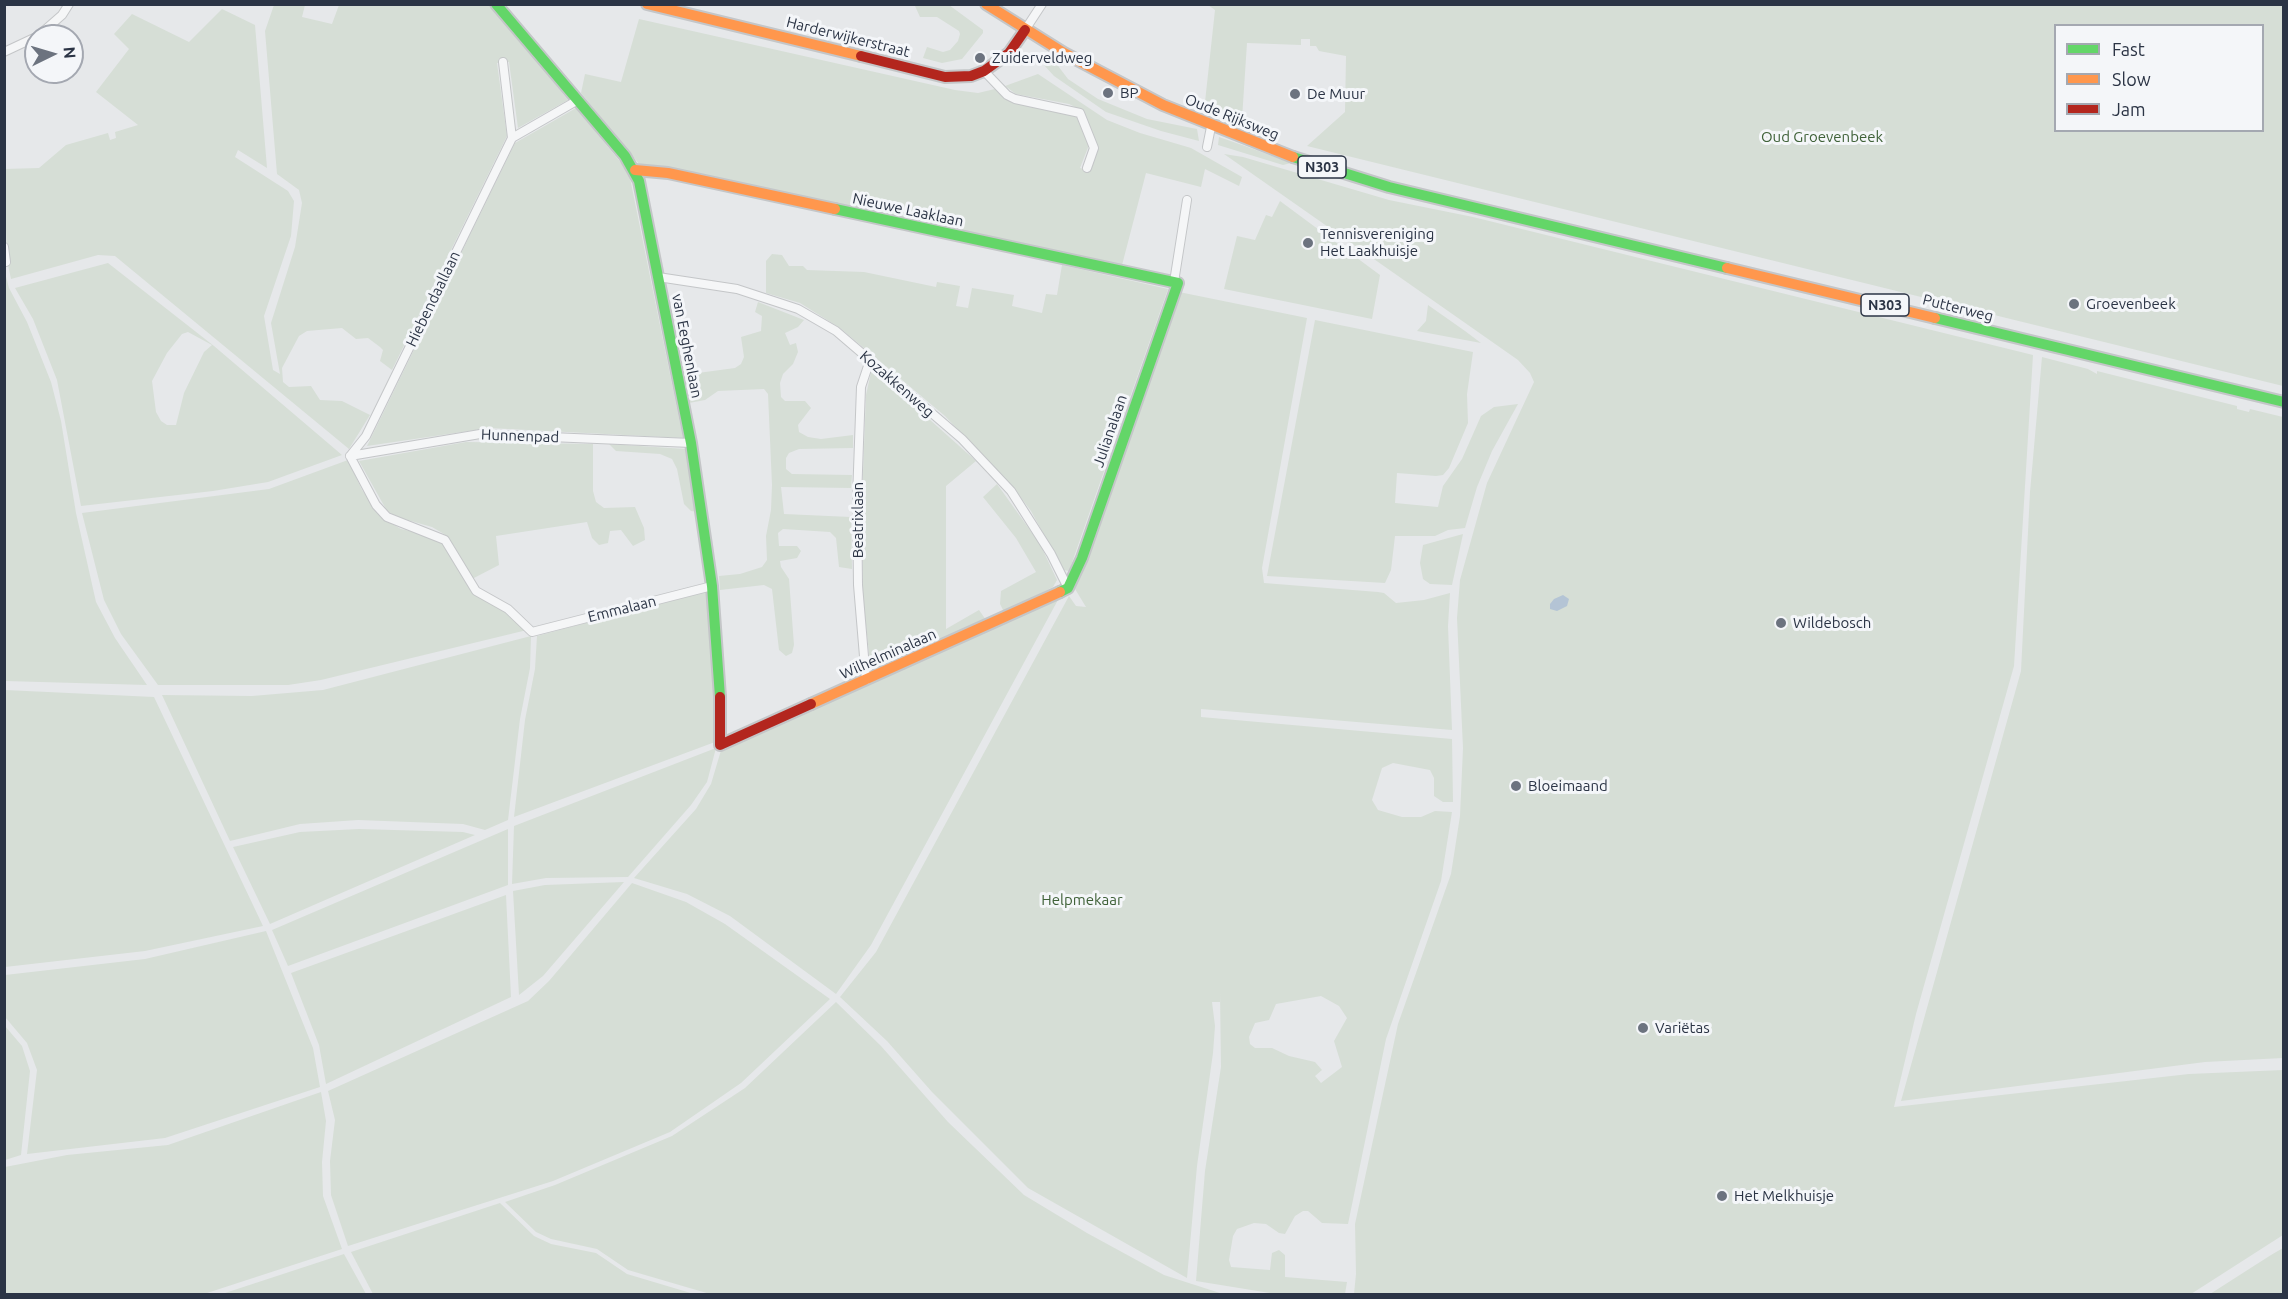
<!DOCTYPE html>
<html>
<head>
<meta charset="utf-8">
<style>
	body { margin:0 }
	#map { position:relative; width:2288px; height:1299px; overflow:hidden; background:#e6e8ea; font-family:Ubuntu,sans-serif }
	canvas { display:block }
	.frame { position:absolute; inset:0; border:6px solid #2b3445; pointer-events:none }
	.legend { position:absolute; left:2054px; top:24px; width:210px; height:108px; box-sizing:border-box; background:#f4f6f9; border:2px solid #a4a8b1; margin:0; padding:8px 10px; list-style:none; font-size:18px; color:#2b3445 }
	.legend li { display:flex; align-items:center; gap:12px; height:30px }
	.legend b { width:30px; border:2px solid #a4a8b1 }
	.north { position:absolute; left:24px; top:24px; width:60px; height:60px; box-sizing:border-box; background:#f4f6f9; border:2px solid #a4a8b1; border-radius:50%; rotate:85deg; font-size:16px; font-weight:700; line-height:24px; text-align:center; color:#2b3445 }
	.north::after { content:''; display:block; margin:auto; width:21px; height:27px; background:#6c737f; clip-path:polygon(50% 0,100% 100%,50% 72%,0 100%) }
</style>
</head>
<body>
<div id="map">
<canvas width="2288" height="1299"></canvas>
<div class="frame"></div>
<ul class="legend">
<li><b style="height:8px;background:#63d668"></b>Fast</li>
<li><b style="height:8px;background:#ff974d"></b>Slow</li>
<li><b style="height:8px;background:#b3261e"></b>Jam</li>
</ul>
<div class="north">N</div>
</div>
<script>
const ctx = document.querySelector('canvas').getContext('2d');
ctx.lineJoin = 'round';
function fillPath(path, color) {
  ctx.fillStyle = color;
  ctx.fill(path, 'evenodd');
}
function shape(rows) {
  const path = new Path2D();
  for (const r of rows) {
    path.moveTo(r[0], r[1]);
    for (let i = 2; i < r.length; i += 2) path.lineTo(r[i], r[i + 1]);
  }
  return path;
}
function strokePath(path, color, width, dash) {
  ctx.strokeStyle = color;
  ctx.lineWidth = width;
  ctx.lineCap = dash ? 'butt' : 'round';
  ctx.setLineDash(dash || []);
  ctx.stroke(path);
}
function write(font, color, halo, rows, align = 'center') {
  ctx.font = font + ' Ubuntu,sans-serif';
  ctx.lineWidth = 6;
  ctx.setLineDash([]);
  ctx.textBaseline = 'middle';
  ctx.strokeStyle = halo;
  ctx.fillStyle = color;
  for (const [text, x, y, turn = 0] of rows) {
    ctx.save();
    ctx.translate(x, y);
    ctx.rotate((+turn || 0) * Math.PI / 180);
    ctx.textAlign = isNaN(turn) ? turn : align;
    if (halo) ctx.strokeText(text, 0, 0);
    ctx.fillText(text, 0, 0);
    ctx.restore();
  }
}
const green = shape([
	[274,5,305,5,302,17,332,24,339,5,491,5,568,100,518,128,509,62,497,63,507,136,392,370,380,361,383,350,380,347,368,338,356,339,342,328,307,331,299,336,282,368,283,382,289,387,311,386,320,400,342,401,370,415,349,449,115,256,98,255,11,279,7,260,4,169,39,168,66,145,108,133,110,140,116,138,115,132,138,125,96,92,129,49,114,34,132,14,189,42,222,9,255,25,267,168,238,150,235,157,288,191,294,201,291,236,264,316,273,370,280,374,271,323,295,247,302,203,299,190,277,174,265,31],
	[912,5,949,5,983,30,983,33,962,59,942,63,923,58,927,47,943,52,950,50,958,41,960,34,959,31,937,17,920,17,915,6],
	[1208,5,2283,5,2283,386,1307,146,1345,112,1346,56,1319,51,1316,46,1310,46,1310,39,1301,39,1301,45,1247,43,1242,119,1205,102,1215,10],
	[2056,26,2262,26,2262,130,2056,130],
	[639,19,955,90,978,93,995,89,1012,103,1076,115,1079,116,1089,145,1080,168,1088,170,1096,144,1083,111,1069,104,1016,94,1005,86,1038,74,1107,120,1140,133,1191,148,1242,177,1239,186,1205,169,1201,187,1146,173,1121,269,639,164,581,93,585,74,621,82],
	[1049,54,1068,79,1098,99,1147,119,1197,129,1199,141,1161,131,1106,112,1054,76,1043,64],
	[576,108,622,164,630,178,683,438,489,428,367,446,515,143],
	[1219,137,1245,146,1291,163,1283,165,1218,145],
	[1224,154,1243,157,1389,200,1473,217,2033,355,2014,666,1916,1014,1894,1107,2189,1074,2283,1070,2283,1235,2191,1294,1354,1294,1356,1274,1355,1224,1398,1024,1451,874,1460,816,1463,748,1457,618,1460,580,1487,483,1534,382,1530,373,1518,360],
	[1280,201,1380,275,1372,319,1224,289,1237,236,1255,240,1266,215,1272,217],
	[772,254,782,255,789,266,803,266,807,270,864,272,936,287,937,282,960,286,956,306,968,308,972,288,1014,295,1012,306,1042,313,1046,294,1057,295,1062,265,1168,289,1069,571,1063,570,1031,511,1018,494,945,416,840,328,800,303,766,293,766,261],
	[108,263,214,346,342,455,268,482,213,491,81,506,57,380,33,319,15,288],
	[188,332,212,345,204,352,184,393,176,425,167,425,161,421,156,412,152,381,167,353,182,334],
	[4,269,9,288,27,322,51,382,61,421,76,513,96,602,115,638,147,685,5,681],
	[1179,292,1307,318,1262,568,1264,583,1378,592,1384,593,1396,603,1424,600,1450,593,1448,626,1452,730,1201,709,1201,717,1452,739,1453,802,1443,802,1434,796,1434,778,1430,770,1393,763,1382,768,1372,800,1378,810,1402,817,1421,817,1435,811,1452,812,1441,881,1386,1039,1348,1224,1322,1223,1308,1211,1303,1211,1295,1216,1285,1234,1279,1233,1266,1224,1254,1223,1237,1229,1233,1236,1229,1260,1231,1267,1270,1270,1272,1253,1279,1250,1285,1255,1285,1277,1347,1282,1345,1294,1276,1294,1196,1281,1205,1171,1221,1067,1220,992,1220,1002,1212,1002,1215,1026,1213,1053,1197,1166,1187,1278,1028,1188,932,1092,887,1041,840,997,876,952,1069,596,1076,606,1086,607,1075,589],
	[1321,996,1339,1006,1347,1018,1334,1041,1342,1067,1321,1083,1315,1076,1322,1070,1315,1062,1289,1056,1272,1048,1255,1048,1250,1044,1249,1037,1255,1023,1269,1020,1276,1004],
	[758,302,804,320,798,327,785,333,790,345,796,343,798,352,793,364,783,374,780,383,781,397,785,401,805,401,811,408,798,425,799,432,808,437,821,439,853,435,853,448,799,449,789,453,786,458,786,469,792,474,852,475,851,488,781,487,784,514,851,517,852,569,839,567,836,538,830,532,783,529,778,533,779,546,797,546,801,551,797,558,780,561,781,567,789,579,794,645,792,653,786,656,779,650,772,589,764,585,720,590,719,576,740,574,762,567,767,560,766,536,771,510,772,485,768,394,764,389,718,391,705,400,689,403,683,375,735,368,741,364,744,357,741,337,761,331,762,316,755,312],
	[1428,305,1465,331,1481,343,1417,331,1426,321],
	[1315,320,1473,352,1467,394,1468,423,1449,468,1443,475,1436,476,1397,473,1395,503,1438,507,1443,486,1462,459,1481,416,1494,407,1518,404,1492,451,1477,487,1465,528,1448,530,1435,536,1395,536,1391,570,1385,583,1267,576],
	[2042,357,2088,369,2097,374,2097,371,2237,406,2237,409,2249,412,2250,409,2283,417,2283,1058,2205,1062,1901,1101,2021,671,2030,492],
	[872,368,976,461,946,486,946,629,979,610,986,620,871,672,863,598,862,499,866,395],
	[466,442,593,444,593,491,596,502,604,508,635,507,644,528,645,540,633,546,621,530,610,531,608,543,599,545,592,538,587,522,496,536,499,565,472,579,454,546,444,534,432,527,397,517,387,511,359,461],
	[609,444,686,449,697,512,691,511,684,504,677,469,672,459,660,454,616,451],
	[348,460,362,490,384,519,401,529,423,534,442,543,473,593,507,613,527,630,321,680,288,685,158,685,121,634,104,600,82,513,269,489],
	[997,484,1040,544,1057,580,1053,587,1004,612,1000,604,1001,591,1036,572,1016,538,983,497],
	[1463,534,1452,585,1430,584,1423,579,1420,563,1423,545],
	[709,590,717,692,715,742,514,817,525,720,535,669,537,636],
	[1059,598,871,945,836,994,730,916,687,894,634,878,696,809,711,784,722,747],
	[531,636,530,668,520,719,508,820,485,830,463,824,358,820,300,824,230,841,162,695,252,696,323,690],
	[5,690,154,697,263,926,145,951,5,967],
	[716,748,707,782,691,805,628,877,546,878,512,884,514,826],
	[359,829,463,832,475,835,270,924,233,847,300,832],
	[508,829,508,885,288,966,272,930],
	[624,882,543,976,519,995,513,891,545,885],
	[632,883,686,902,725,924,830,999,741,1083,670,1132,553,1181,348,1246,331,1195,330,1161,335,1120,328,1091,528,1001,549,981],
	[506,895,511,997,326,1084,319,1045,291,973],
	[266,931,313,1048,320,1087,165,1138,27,1154,37,1070,27,1043,5,1017,5,975,145,959],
	[836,1002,881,1046,948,1122,1024,1195,1087,1233,1164,1275,1223,1294,710,1294,628,1270,597,1249,551,1239,536,1232,505,1202,555,1185,672,1136,745,1088],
	[5,1026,22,1046,30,1071,21,1155,5,1160],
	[321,1092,326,1121,322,1162,323,1196,342,1249,204,1294,5,1294,5,1167,67,1155,168,1145],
	[500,1203,534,1236,551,1244,596,1253,627,1274,694,1294,373,1294,351,1252],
	[2283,1248,2283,1294,2210,1294,2271,1255],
	[344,1254,366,1294,222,1294]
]);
const water = shape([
	[1563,595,1569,599,1567,606,1557,611,1550,609,1550,604,1554,599]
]);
const street = shape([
	[1025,30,1042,4],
	[38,36,62,15,69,4],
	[4,52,36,37],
	[984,71,1007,95,1015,99,1080,113,1094,148,1087,168],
	[512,138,578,100],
	[1207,147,1211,127],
	[4,247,6,262],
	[658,277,737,289,798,309,836,331,962,439,1011,491,1051,554,1068,588],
	[1174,282,1187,200],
	[350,456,376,505,387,517,445,540,476,591,508,609,532,632,712,586],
	[350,456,366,436,512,138,503,62],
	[350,456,480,434,691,443],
	[866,680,858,585,857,498,861,387,870,360]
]);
const fast = shape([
	[496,4,625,156,639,181,691,443,712,586,720,697],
	[1293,157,1389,187,1727,268],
	[835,209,1178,283,1082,558,1068,588,1060,592],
	[1935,318,2284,402]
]);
const slow = shape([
	[647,4,861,56],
	[986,4,1064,53,1163,105,1293,157],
	[635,170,668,173,835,209],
	[1727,268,1935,318],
	[811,704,1060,592]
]);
const jam = shape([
	[861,56,945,77,971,76,984,71,1009,53,1025,30],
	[720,697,720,745,811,704]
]);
const markers = [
	[980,58,6,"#6c737f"],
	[1108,93,6,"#6c737f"],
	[1295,94,6,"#6c737f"],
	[1308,243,6,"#6c737f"],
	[2074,304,6,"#6c737f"],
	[1781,623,6,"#6c737f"],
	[1516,786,6,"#6c737f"],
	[1643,1028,6,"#6c737f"],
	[1722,1196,6,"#6c737f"]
];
const shields = [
	[1322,167,48],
	[1885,305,48]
];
const shieldNames = [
	["N303",1322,167],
	["N303",1885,305]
];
const streetNames = [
	["Harderwijkerstraat",848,37,14],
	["Oude Rijksweg",1232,117,22],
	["Nieuwe Laaklaan",908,210,12],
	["Hiebendaallaan",433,299,-64],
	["Putterweg",1958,308,14],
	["van Eeghenlaan",687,346,79],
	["Kozakkenweg",897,384,41],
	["Julianalaan",1110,431,-71],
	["Hunnenpad",520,436,2],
	["Beatrixlaan",858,520,-90],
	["Emmalaan",622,609,-14],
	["Wilhelminalaan",888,654,-24]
];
const poiNames = [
	["Zuiderveldweg",992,58],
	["BP",1120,93],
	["De Muur",1307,94],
	["Tennisvereniging",1320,234],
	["Het Laakhuisje",1320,251],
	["Groevenbeek",2086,304],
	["Wildebosch",1793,623],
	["Bloeimaand",1528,786],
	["Variëtas",1655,1028],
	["Het Melkhuisje",1734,1196]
];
const parkNames = [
	["Oud Groevenbeek",1822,137],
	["Helpmekaar",1082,900]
];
fillPath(green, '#d6ded6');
fillPath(water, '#b4c4d5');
strokePath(street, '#c4c6c8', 10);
strokePath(fast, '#c4c6c8', 14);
strokePath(slow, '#c4c6c8', 14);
strokePath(jam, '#c4c6c8', 14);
strokePath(street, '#f5f6f7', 8);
strokePath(fast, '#63d668', 10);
strokePath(slow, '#ff974d', 10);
strokePath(jam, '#b3261e', 10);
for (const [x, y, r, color] of markers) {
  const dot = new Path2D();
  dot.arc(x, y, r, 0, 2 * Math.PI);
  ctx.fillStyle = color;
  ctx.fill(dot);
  strokePath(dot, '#f4f6f9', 2);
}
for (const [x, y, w] of shields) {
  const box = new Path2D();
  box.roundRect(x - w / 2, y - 11, w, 22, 4.5);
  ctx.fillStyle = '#f4f6f9';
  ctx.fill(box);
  strokePath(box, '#2b3445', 1.5);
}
write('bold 14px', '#2b3445', null, shieldNames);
write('15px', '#2b3445', '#f4f6f9', streetNames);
write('15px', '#2b3445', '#f4f6f9', poiNames, 'left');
write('15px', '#3f6138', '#f4f6f9', parkNames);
</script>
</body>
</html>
